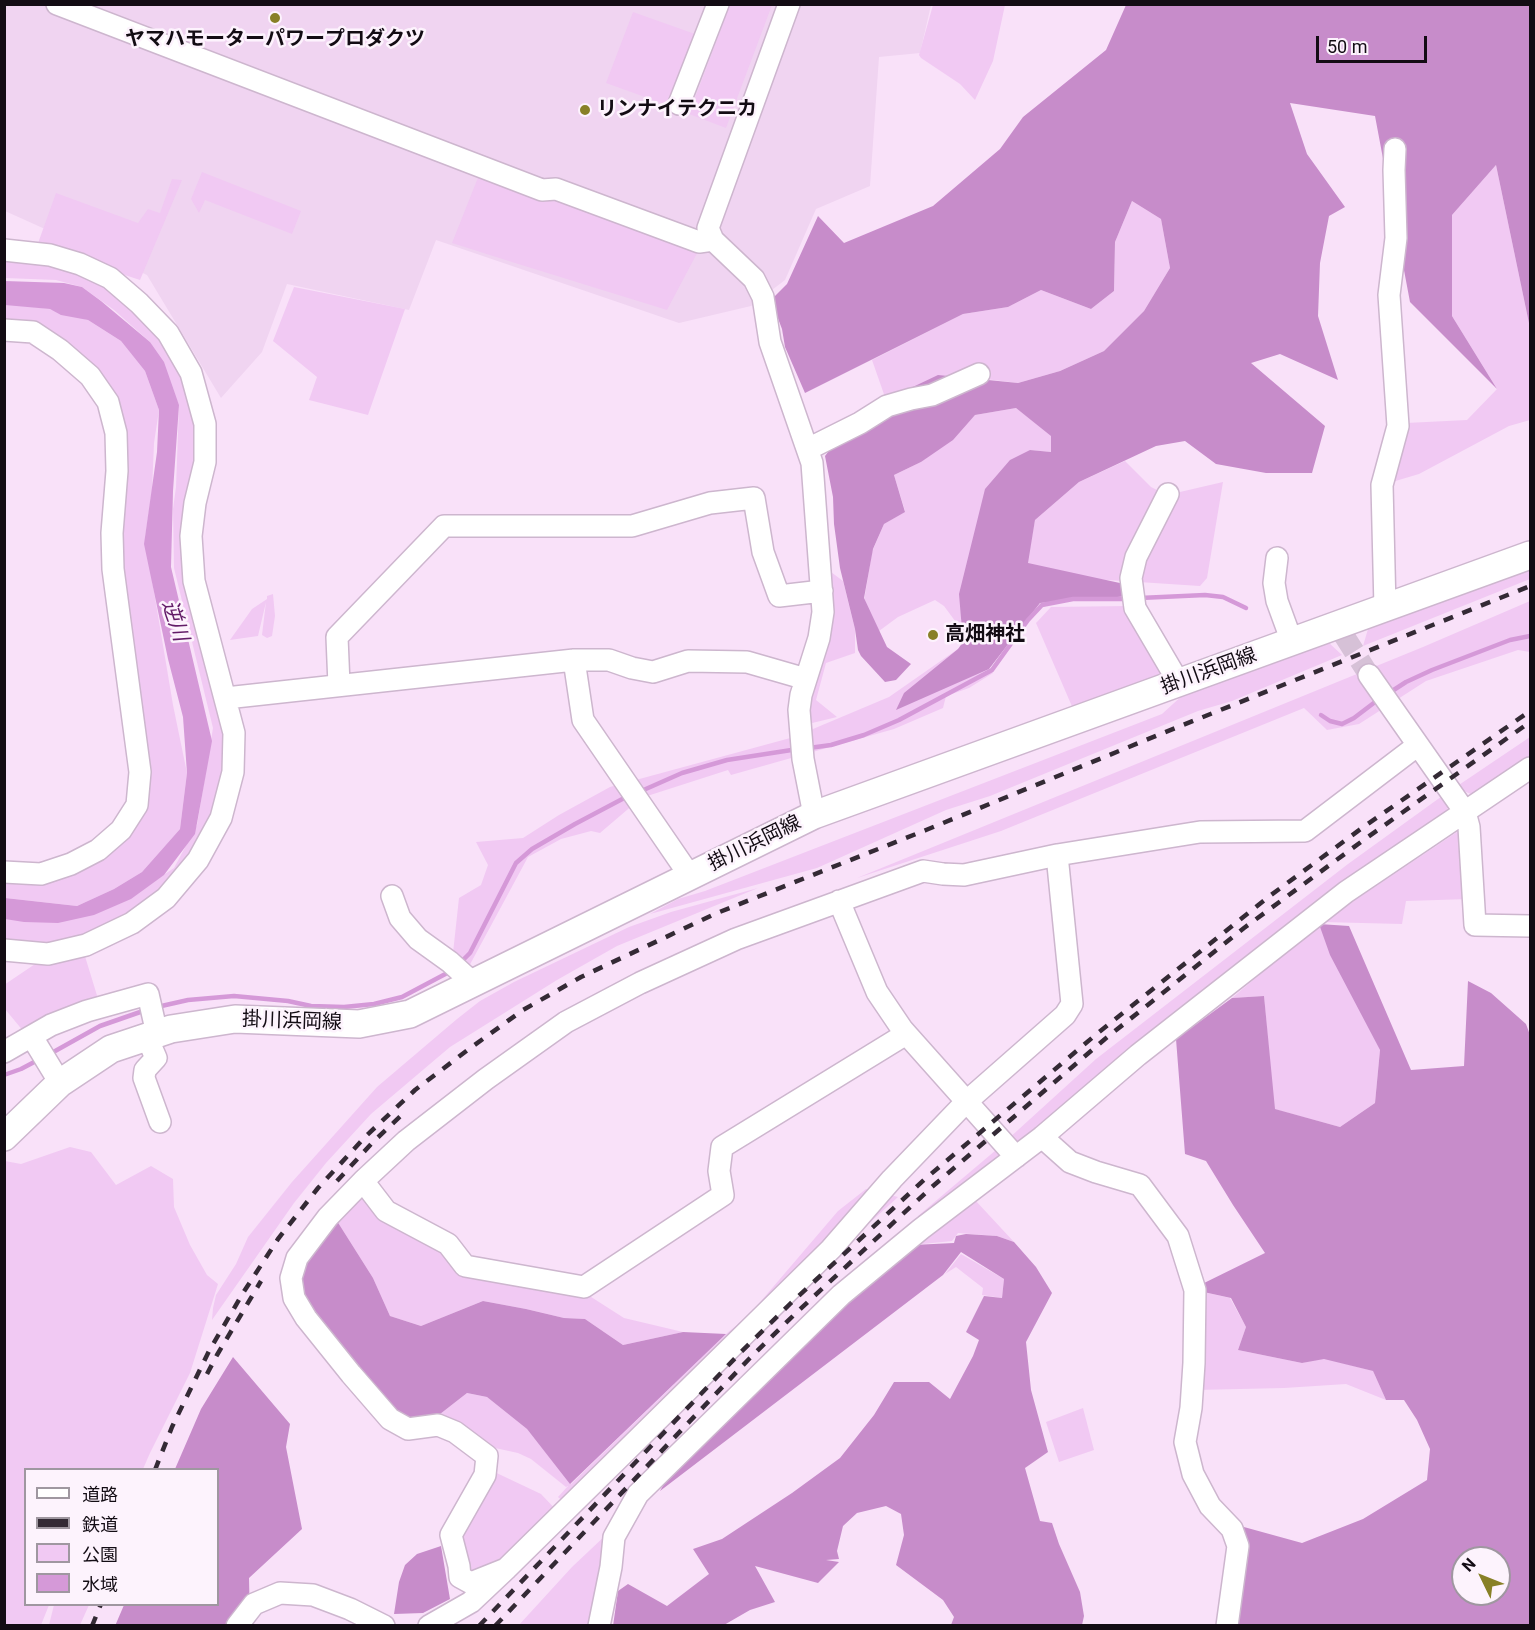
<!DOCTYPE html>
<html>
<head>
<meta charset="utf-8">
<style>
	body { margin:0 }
	#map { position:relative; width:1535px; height:1630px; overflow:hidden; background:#f9e1f9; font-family:Roboto,"Noto Sans JP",sans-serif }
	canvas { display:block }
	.frame { position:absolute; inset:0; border:6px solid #130c14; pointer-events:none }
	.legend { position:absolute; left:24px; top:1468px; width:195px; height:138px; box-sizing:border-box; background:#fdf3fd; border:2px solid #9f97a0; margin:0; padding:8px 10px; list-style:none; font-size:18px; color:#130c14 }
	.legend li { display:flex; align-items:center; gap:12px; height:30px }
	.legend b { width:30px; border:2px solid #9f97a0 }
	.north { position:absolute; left:1451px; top:1546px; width:60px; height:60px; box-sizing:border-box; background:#fdf3fd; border:2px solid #9f97a0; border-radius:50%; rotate:313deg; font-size:16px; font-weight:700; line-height:24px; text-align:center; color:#130c14 }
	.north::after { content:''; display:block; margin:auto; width:21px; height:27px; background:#888027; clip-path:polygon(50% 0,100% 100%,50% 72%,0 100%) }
	.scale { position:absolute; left:1316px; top:36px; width:111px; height:27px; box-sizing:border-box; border:3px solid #130c14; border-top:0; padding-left:8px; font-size:18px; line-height:21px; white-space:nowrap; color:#130c14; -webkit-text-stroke:4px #fdf3fd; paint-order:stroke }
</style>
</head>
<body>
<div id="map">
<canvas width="1535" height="1630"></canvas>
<div class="frame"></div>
<ul class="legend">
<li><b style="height:8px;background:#fff"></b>道路</li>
<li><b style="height:8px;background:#342a35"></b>鉄道</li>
<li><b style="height:16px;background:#f1c9f3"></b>公園</li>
<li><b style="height:16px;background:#d599d8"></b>水域</li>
</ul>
<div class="north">N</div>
<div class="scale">50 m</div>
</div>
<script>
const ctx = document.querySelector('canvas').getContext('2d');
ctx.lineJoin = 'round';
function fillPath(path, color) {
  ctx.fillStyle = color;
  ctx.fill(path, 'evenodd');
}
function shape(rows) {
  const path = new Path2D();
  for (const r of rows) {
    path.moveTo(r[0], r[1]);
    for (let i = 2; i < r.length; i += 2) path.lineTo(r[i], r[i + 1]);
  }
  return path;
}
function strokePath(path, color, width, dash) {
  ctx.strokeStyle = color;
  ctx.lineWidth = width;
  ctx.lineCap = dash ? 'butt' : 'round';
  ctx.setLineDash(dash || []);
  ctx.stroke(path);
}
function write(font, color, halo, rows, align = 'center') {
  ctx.font = font + ' Roboto,"Noto Sans JP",sans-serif';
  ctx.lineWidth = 5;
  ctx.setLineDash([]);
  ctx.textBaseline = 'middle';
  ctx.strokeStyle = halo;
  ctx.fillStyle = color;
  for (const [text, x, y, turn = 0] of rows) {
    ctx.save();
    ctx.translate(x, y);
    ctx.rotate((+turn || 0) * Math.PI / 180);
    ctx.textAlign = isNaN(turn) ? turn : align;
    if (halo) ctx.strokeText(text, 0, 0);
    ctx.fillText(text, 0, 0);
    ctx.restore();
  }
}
const built = shape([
	[5,5,931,5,920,53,879,57,870,186,816,209,785,280,751,306,679,323,436,240,409,310,287,284,262,352,221,398,147,275,5,211]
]);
const green = shape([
	[730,5,772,5,726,128,689,114],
	[933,5,1005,5,993,61,975,100,960,84,921,58,919,55],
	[633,12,695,34,667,105,606,83],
	[1496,165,1530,328,1530,420,1509,426,1419,474,1382,485,1406,423,1467,420,1497,389,1452,316,1452,215],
	[481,170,703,242,667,310,515,263,452,243],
	[202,172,301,211,292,234,205,200,199,213,191,199],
	[172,179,182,180,140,280,37,246,56,193,138,223,148,209,160,213],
	[1132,201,1161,219,1170,268,1144,311,1104,351,1060,371,1018,383,977,378,886,400,872,360,963,314,1008,307,1041,290,1091,309,1114,291,1115,242],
	[5,253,80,266,166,334,202,429,187,533,231,758,202,844,150,907,47,950,5,945,5,917,119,904,174,868,197,825,213,728,174,568,173,509,176,487,179,405,150,342,114,310,82,287,56,280,5,278],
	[294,287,405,309,368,415,309,400,317,377,273,341],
	[5,303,50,309,88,320,121,341,145,371,159,410,154,443,152,491,145,538,173,705,187,773,180,829,142,872,114,889,77,906,5,898,4,874,51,878,147,799,151,767,122,596,122,445,95,376,5,327],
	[1016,408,1053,435,1051,452,1030,450,961,593,961,629,944,606,935,600,898,617,879,631,864,601,872,552,884,524,905,511,894,475,921,462,975,415],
	[1125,461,1151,487,1167,495,1223,482,1207,578,1200,586,1046,576,1027,563,1035,520,1079,482],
	[1530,567,1530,579,1363,646,1368,629,1476,589],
	[831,572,843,581,855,629,855,653,826,663,816,700,837,717,808,724,810,701,828,600],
	[273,594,275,616,272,636,267,638,262,635,266,602,258,636,230,640,252,609,267,599,267,596],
	[1530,601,1530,652,1518,650,1426,681,1359,724,1327,730,1304,708,1001,831,857,878,1423,647],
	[1127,606,1169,678,1074,711,1036,623,1051,607],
	[1328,642,1342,655,1232,701,1198,711,990,796,946,810,817,868,650,914,678,899,705,891,1162,714,1185,693],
	[965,644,993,673,969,688,946,696,943,708,894,729,731,775,728,770,641,798,600,833,591,831,561,839,528,857,467,970,453,953,459,898,481,885,488,865,476,842,523,838,559,815,610,787,794,737,889,697],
	[1530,737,1530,759,1473,795,1464,791,1448,801,1447,816,1019,1146,1007,1140,1096,1059,1348,864,1438,799],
	[1463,828,1469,899,1406,901,1402,924,1322,922],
	[758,888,617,946,557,980,450,1047,371,1114,326,1163,294,1203,212,1320,213,1308,216,1295,236,1264,248,1237,292,1182,377,1087,457,1019,480,1001,514,982,629,927,671,912],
	[1319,924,1380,1050,1375,1103,1340,1127,1274,1109,1264,996,1232,998],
	[84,953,99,1002,24,1032,5,1009,4,985,41,960],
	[70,1147,91,1152,116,1185,151,1166,173,1179,174,1207,190,1245,207,1275,218,1284,190,1373,150,1453,143,1469,26,1470,26,1604,49,1605,41,1625,5,1625,5,1161,21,1164],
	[996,1150,1002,1155,921,1219,918,1216],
	[358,1186,465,1266,588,1295,624,1318,683,1332,623,1345,585,1319,564,1318,526,1309,483,1301,421,1326,390,1316,373,1278,337,1221],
	[866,1189,898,1197,720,1359,565,1503,558,1497,568,1486,566,1487,531,1459,518,1453,486,1446,435,1418,467,1393,487,1397,527,1429,571,1484,726,1334,750,1314,838,1211],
	[975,1200,1014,1242,997,1236,958,1233,952,1241,913,1245],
	[961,1254,1004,1279,1002,1298,982,1295,983,1288,956,1267,945,1274],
	[1195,1290,1230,1298,1246,1327,1238,1350,1302,1363,1324,1358,1373,1371,1386,1400,1346,1384,1284,1388,1196,1390],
	[1083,1408,1094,1450,1059,1462,1046,1422],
	[486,1468,541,1494,561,1515,471,1583,451,1535],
	[607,1534,590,1625,518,1626,572,1567],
	[54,1605,54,1604,89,1605,80,1625,49,1625]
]);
const forest = shape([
	[1126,5,1530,5,1530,328,1496,165,1452,215,1452,316,1497,389,1410,302,1375,116,1290,103,1307,154,1345,207,1329,216,1320,263,1318,316,1338,380,1280,354,1251,363,1325,426,1312,473,1266,473,1216,464,1185,441,1156,446,1079,482,1035,520,1028,563,1129,585,1130,596,1040,603,989,669,896,710,904,693,958,649,963,642,959,594,985,489,1010,460,1030,450,1051,452,1051,436,1016,408,975,415,953,440,921,462,894,475,905,512,884,524,873,549,864,598,887,647,911,664,896,680,885,682,861,656,858,650,855,629,840,568,834,524,833,497,825,456,858,413,938,375,1018,383,1060,371,1104,351,1144,311,1170,268,1161,219,1132,201,1115,242,1114,291,1091,309,1041,290,1008,307,963,314,805,393,785,347,782,329,771,300,787,284,818,216,844,243,933,206,1000,149,1023,117,1106,50],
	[1319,924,1349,926,1411,1070,1464,1066,1468,981,1491,993,1526,1024,1530,1035,1530,1625,1227,1625,1233,1524,1302,1543,1363,1519,1427,1480,1430,1449,1417,1420,1404,1400,1386,1400,1373,1371,1324,1359,1302,1363,1238,1350,1246,1327,1231,1298,1199,1291,1198,1286,1265,1253,1233,1205,1206,1161,1185,1154,1176,1039,1232,998,1264,996,1275,1109,1340,1127,1375,1103,1380,1050,1330,955],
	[1463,1558,1499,1558,1499,1594,1463,1594],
	[337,1221,373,1278,390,1316,421,1326,483,1301,526,1309,564,1318,585,1319,623,1345,683,1332,726,1334,570,1484,527,1429,487,1397,467,1393,435,1418,408,1424,306,1318,291,1278,326,1238],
	[966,1234,997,1236,1014,1242,1036,1267,1052,1293,1026,1342,1031,1390,1048,1452,1025,1468,1040,1521,1052,1523,1059,1544,1080,1592,1084,1616,1082,1625,951,1625,954,1617,943,1600,896,1565,904,1535,901,1514,886,1506,857,1513,843,1526,837,1551,839,1559,826,1560,839,1562,818,1583,755,1566,775,1602,750,1610,724,1625,613,1626,618,1591,628,1584,667,1606,709,1574,693,1549,722,1539,792,1493,840,1458,874,1415,894,1382,929,1382,950,1399,973,1356,979,1340,966,1332,984,1296,1002,1298,1004,1279,961,1252,943,1275,660,1491,674,1466,858,1287,913,1245,954,1243,956,1236],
	[233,1357,290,1424,286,1447,302,1529,249,1578,250,1625,115,1626,124,1605,218,1604,218,1470,175,1469,201,1409],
	[441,1546,450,1599,423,1613,394,1614,399,1582,405,1565,417,1554]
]);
const water = shape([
	[5,281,64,283,82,287,101,301,150,342,164,362,179,405,173,491,171,567,212,741,195,834,164,875,131,899,94,915,58,923,24,922,5,919,5,898,77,906,114,889,142,872,180,829,187,773,183,717,168,659,144,544,157,452,159,410,145,371,121,341,88,320,61,315,50,309,5,305]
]);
const stream = shape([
	[1140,598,1205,595,1223,597,1246,608],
	[1389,693,1406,682,1432,670,1510,640,1530,636],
	[1321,715,1330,721,1342,724,1354,718,1379,699],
	[809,748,831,745,864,735,899,720,992,670,1028,620,1042,605,1073,599,1129,599],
	[639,792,682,773,727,760,798,749],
	[460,963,470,953,516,863,532,849,575,824,628,796],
	[157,1007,188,1000,234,996,288,1001,311,1006,344,1007,374,1004,402,997,451,971],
	[48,1055,100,1026,146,1010],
	[4,1075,21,1069,38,1060]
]);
const minorTunnel = shape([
	[1343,634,1369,675]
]);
const minor = shape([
	[57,4,542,190,556,189,699,242,713,240],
	[789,4,708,228,713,240,754,279,763,297,770,342,812,463,823,612,819,638,801,695,799,710,803,759,814,815],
	[679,104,718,4],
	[4,250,50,255,80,264,110,278,139,303,168,333,191,373,205,424,205,462,195,503,191,536,194,581,234,733,233,772,221,818,198,860,166,898,132,923,86,945,48,954,4,950],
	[4,330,33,332,60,350,90,376,108,402,116,433,117,471,112,533,113,569,140,772,137,805,121,830,98,850,71,864,41,874,4,872],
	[808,449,860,423,887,406,911,399,932,395,979,374],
	[1168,494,1136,557,1131,578,1135,608,1179,683],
	[1277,558,1274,583,1277,601,1292,642],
	[1385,608,1382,485,1398,426,1389,295,1396,238,1394,170,1395,149],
	[574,660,583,720,690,876],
	[1369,675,1465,812,1469,827,1475,925,1530,926],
	[339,685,337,637,444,526,632,526,710,503,754,498,763,552,779,596,822,591],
	[226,698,574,660,609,660,632,668,653,672,688,661,747,662,806,679],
	[392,896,400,918,418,939,450,962,473,983],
	[839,901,877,992,902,1029,1016,1157],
	[32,1037,60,1083],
	[147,1037,156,1058,145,1070,144,1078,160,1122],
	[4,1052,51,1025,87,1011,148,994,157,1034],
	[1042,1137,1070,1162,1096,1172,1140,1185,1178,1236,1195,1290,1194,1363,1191,1408,1185,1442,1193,1474,1210,1506,1232,1529,1238,1546,1227,1626],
	[363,1181,386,1211,448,1244,465,1266,584,1287,723,1195,719,1171,722,1147,906,1034],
	[506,1569,471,1583,460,1577,459,1566,451,1535,485,1475,487,1456,455,1432,438,1425,408,1429,390,1419,351,1374,306,1318,294,1298,291,1278,297,1258,328,1217,363,1181,406,1141,486,1079,566,1022,640,983,736,939,923,871,943,874,964,875,1057,855,1200,832,1305,831,1418,745],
	[237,1626,254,1604,280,1593,313,1595,350,1609,384,1626],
	[429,1626,471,1602,506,1569,831,1249,892,1179,966,1102,1065,1015,1072,1004,1057,855],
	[599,1626,611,1567,614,1537,638,1494,841,1295,921,1229,1042,1137,1138,1055,1346,892,1530,768]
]);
const major = shape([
	[4,1137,60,1083,111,1049,171,1029,235,1019,359,1024,410,1014,814,815,1530,555]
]);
const rail = shape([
	[337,1181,373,1142,407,1110],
	[207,1374,217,1355,261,1281],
	[155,1470,172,1427,209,1351,243,1293,278,1239,318,1188,366,1136,415,1090,469,1049,523,1010,581,977,717,913,926,830,1163,733,1530,586],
	[92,1626,101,1604],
	[479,1626,741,1352,791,1303,925,1179,1099,1032,1271,895,1362,828,1530,711],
	[495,1626,749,1359,797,1312,933,1186,1105,1039,1244,928,1365,839,1530,722]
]);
const markers = [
	[275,18,6,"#888027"],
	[585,110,6,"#888027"],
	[933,635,6,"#888027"]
];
const poiNames = [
	["ヤマハモーターパワープロダクツ",275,40,"center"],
	["リンナイテクニカ",597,110],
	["高畑神社",945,635]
];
const streetNames = [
	["掛川浜岡線",1209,672,-20],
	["掛川浜岡線",755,844,-26],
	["掛川浜岡線",292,1022,2]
];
const waterNames = [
	["逆川",174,621,72]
];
fillPath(built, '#f0d4f1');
fillPath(green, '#f1c9f3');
fillPath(forest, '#c78cca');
fillPath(water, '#d599d8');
strokePath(stream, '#d599d8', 4.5);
strokePath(minorTunnel, '#d6c1d7', 21, [21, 10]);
strokePath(minor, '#cdb6ce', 24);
strokePath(major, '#cdb6ce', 30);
strokePath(minor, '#fff', 21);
strokePath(major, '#fff', 27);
strokePath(rail, '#342a35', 4.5, [10, 10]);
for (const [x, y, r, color] of markers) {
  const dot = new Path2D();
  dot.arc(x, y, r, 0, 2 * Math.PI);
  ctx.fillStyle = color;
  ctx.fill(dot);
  strokePath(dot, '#fdf3fd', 2);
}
write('bold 20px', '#130c14', '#fdf3fd', poiNames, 'left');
write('20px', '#130c14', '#fdf3fd', streetNames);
write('italic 21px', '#631c68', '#fdf3fd', waterNames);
</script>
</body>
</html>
